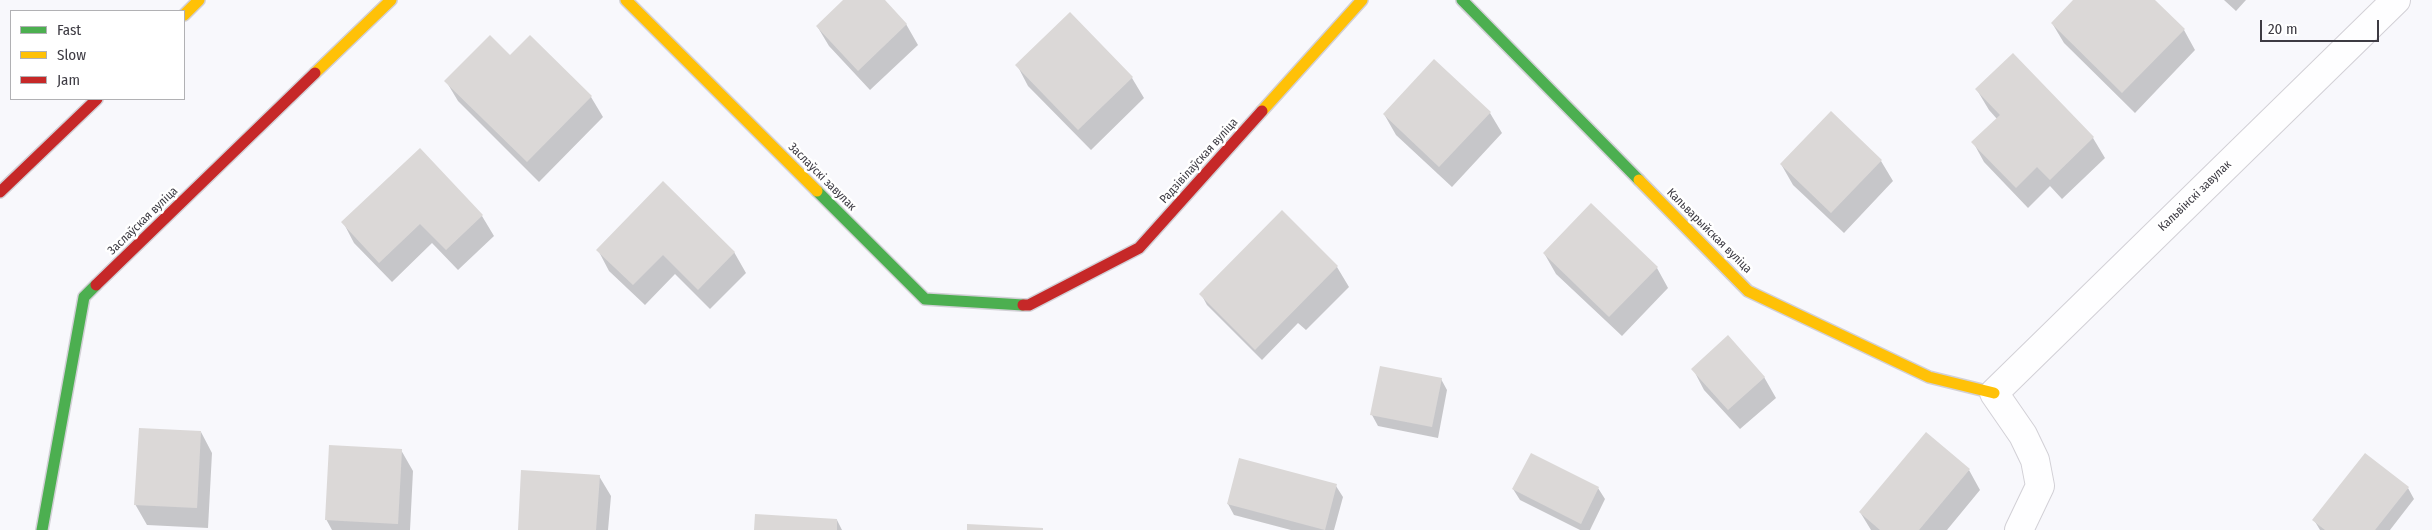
<!DOCTYPE html>
<html>
<head>
<meta charset="utf-8">
<style>
	body { margin:0 }
	#map { position:relative; width:2432px; height:530px; overflow:hidden; background:#f8f8fc; font-family:"Fira Sans Condensed",sans-serif }
	canvas { display:block }
	.legend { position:absolute; left:10px; top:10px; width:175px; height:90px; box-sizing:border-box; background:#fff; border:1px solid #b1b1b4; margin:0; padding:6px 9px; list-style:none; font-size:15px; color:#3d3b43 }
	.legend li { display:flex; align-items:center; gap:10px; height:25px }
	.legend b { width:25px; border:1px solid #b1b1b4 }
	.scale { position:absolute; left:2260px; top:20px; width:119px; height:22px; box-sizing:border-box; border:2px solid #3d3b43; border-top:0; padding-left:6px; font-size:15px; line-height:18px; white-space:nowrap; color:#3d3b43; -webkit-text-stroke:4px #fff; paint-order:stroke }
</style>
</head>
<body>
<div id="map">
<canvas width="2432" height="530"></canvas>
<ul class="legend">
<li><b style="height:6px;background:#4caf50"></b>Fast</li>
<li><b style="height:6px;background:#ffc107"></b>Slow</li>
<li><b style="height:6px;background:#c62828"></b>Jam</li>
</ul>
<div class="scale">20 m</div>
</div>
<script>
const ctx = document.querySelector('canvas').getContext('2d');
ctx.lineJoin = 'round';
function fillPath(path, color) {
  ctx.fillStyle = color;
  ctx.fill(path, 'evenodd');
}
function shape(rows) {
  const path = new Path2D();
  for (const r of rows) {
    path.moveTo(r[0], r[1]);
    for (let i = 2; i < r.length; i += 2) path.lineTo(r[i], r[i + 1]);
  }
  return path;
}
function strokePath(path, color, width, dash) {
  ctx.strokeStyle = color;
  ctx.lineWidth = width;
  ctx.lineCap = dash ? 'butt' : 'round';
  ctx.setLineDash(dash || []);
  ctx.stroke(path);
}
function write(font, color, halo, rows, align = 'center') {
  ctx.font = font + ' "Fira Sans Condensed",sans-serif';
  ctx.lineWidth = 5;
  ctx.setLineDash([]);
  ctx.textBaseline = 'middle';
  ctx.strokeStyle = halo;
  ctx.fillStyle = color;
  for (const [text, x, y, turn = 0] of rows) {
    ctx.save();
    ctx.translate(x, y);
    ctx.rotate((+turn || 0) * Math.PI / 180);
    ctx.textAlign = isNaN(turn) ? turn : align;
    if (halo) ctx.strokeText(text, 0, 0);
    ctx.fillText(text, 0, 0);
    ctx.restore();
  }
}
const shadow = shape([
	[845,0,883,0,906,24,918,45,870,90,829,46,817,26],
	[2075,0,2153,0,2184,30,2195,50,2135,113,2064,43,2052,23],
	[2224,0,2246,0,2236,11],
	[1070,14,1132,78,1144,98,1091,150,1028,86,1017,65],
	[530,36,591,97,603,117,539,182,458,101,446,81,510,57],
	[1977,90,2093,138,2105,158,2062,199,2050,186,2028,208,1984,162,1973,142,1997,119,1989,110],
	[1490,113,1502,133,1452,187,1396,135,1384,114],
	[1881,161,1893,181,1844,233,1793,185,1781,164],
	[1282,212,1337,267,1349,287,1306,330,1298,323,1262,360,1207,305,1201,294],
	[482,216,494,236,458,270,432,243,392,282,354,243,343,222],
	[598,250,734,252,746,273,710,309,675,274,645,305,609,271],
	[1544,253,1657,268,1668,288,1622,336,1556,274],
	[1693,369,1764,377,1776,398,1740,429,1704,390],
	[1441,379,1447,390,1438,438,1378,426,1372,415],
	[201,432,212,453,208,528,147,525,135,504],
	[401,450,413,471,410,530,332,530,326,519],
	[1969,470,1980,490,1947,530,1871,530,1860,512],
	[599,476,611,496,608,530,519,530],
	[1336,486,1343,497,1334,530,1291,530,1234,515,1228,504],
	[1598,488,1605,499,1590,530,1580,530,1520,500,1513,489],
	[2408,488,2414,499,2390,530,2320,530,2314,520],
	[837,520,842,530,755,530]
]);
const building = shape([
	[843,0,885,0,907,24,858,71,816,26],
	[2073,0,2155,0,2185,29,2122,93,2051,23],
	[1070,12,1133,77,1078,130,1015,65],
	[490,35,510,55,530,35,592,96,527,162,444,81],
	[2013,53,2094,137,2050,180,2037,167,2016,188,1971,142,2000,115,1975,89],
	[1434,59,1491,112,1439,167,1383,114],
	[1831,111,1882,160,1831,213,1780,164],
	[420,148,483,215,446,250,420,224,379,263,341,222],
	[663,181,735,252,698,290,663,255,633,285,596,250],
	[1591,203,1658,267,1609,317,1543,253],
	[1282,210,1338,266,1255,350,1199,294],
	[1728,335,1765,377,1728,410,1691,369],
	[1380,366,1442,378,1432,427,1370,415],
	[139,428,201,431,197,508,134,505],
	[1926,432,1970,469,1919,530,1880,530,1859,512],
	[329,445,402,449,398,524,325,520],
	[1531,453,1599,487,1581,524,1512,489],
	[2365,453,2409,487,2375,530,2325,530,2312,520],
	[1239,458,1337,484,1325,530,1227,504],
	[521,470,600,475,596,530,518,530],
	[755,514,837,519,837,530,754,530],
	[967,524,1043,528,1043,530,967,530]
]);
const street = shape([
	[2019,530,2040,486,2035,460,2023,435,1994,393,2396,0]
]);
const fast = shape([
	[1462,0,1639,180],
	[817,191,925,299,1023,305],
	[42,530,84,297,96,285]
]);
const slow = shape([
	[626,0,817,191],
	[184,15,199,0],
	[315,73,391,0],
	[1262,111,1362,0],
	[1639,180,1748,291,1929,377,1994,393]
]);
const jam = shape([
	[0,192,97,99],
	[96,285,315,73],
	[1023,305,1029,305,1139,248,1262,111]
]);
const streetNames = [
	["Радзівілаўская вуліца",1199,161,-48],
	["Заслаўскі завулак",822,177,45],
	["Кальвінскі завулак",2195,196,-44],
	["Заслаўская вуліца",143,221,-44],
	["Кальварыйская вуліца",1709,231,45]
];
fillPath(shadow, '#0003');
fillPath(building, '#dbd8d7');
strokePath(street, '#d2d0d6', 30);
strokePath(fast, '#d2d0d6', 14);
strokePath(slow, '#d2d0d6', 14);
strokePath(jam, '#d2d0d6', 14);
strokePath(street, '#fefeff', 28);
strokePath(fast, '#4caf50', 11);
strokePath(slow, '#ffc107', 11);
strokePath(jam, '#c62828', 11);
write('12px', '#3d3b43', '#fff', streetNames);
</script>
</body>
</html>
